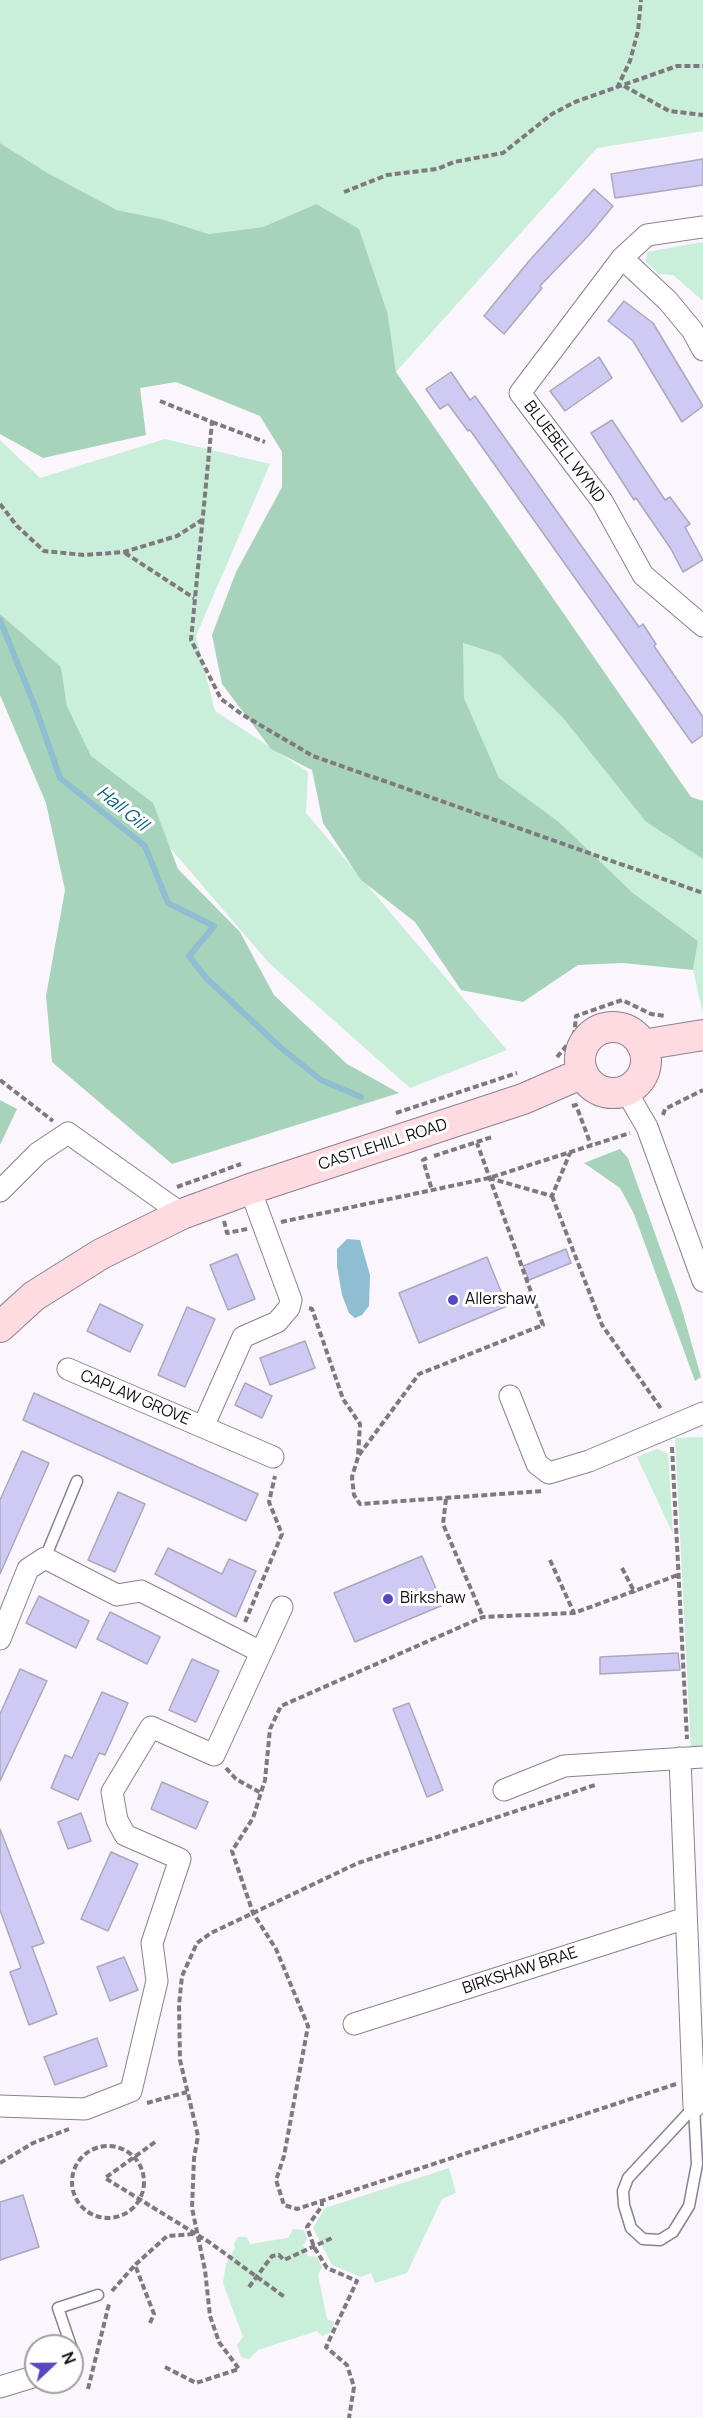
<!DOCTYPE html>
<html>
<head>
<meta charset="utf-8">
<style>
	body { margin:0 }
	#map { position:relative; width:703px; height:2418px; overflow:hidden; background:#fbf6fd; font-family:Manrope,sans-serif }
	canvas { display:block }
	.north { position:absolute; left:24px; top:2334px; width:60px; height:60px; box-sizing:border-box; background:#fff; border:2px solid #9f9ea0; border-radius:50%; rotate:68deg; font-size:16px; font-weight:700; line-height:24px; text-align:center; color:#100c11 }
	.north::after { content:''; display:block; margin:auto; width:21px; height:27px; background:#5749c1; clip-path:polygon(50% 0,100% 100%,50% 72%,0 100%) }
</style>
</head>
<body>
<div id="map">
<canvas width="703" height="2418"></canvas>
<div class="north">N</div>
</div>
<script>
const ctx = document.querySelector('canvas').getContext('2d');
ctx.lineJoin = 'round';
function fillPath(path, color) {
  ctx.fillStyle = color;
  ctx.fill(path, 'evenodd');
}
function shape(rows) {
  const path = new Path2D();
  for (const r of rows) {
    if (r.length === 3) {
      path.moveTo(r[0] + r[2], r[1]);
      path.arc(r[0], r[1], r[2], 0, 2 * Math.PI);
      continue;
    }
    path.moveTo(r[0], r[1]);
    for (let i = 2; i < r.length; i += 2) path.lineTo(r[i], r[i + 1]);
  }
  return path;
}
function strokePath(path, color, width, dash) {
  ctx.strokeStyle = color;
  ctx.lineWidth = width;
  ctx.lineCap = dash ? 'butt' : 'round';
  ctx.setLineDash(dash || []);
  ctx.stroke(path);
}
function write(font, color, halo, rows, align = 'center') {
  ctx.font = font + ' Manrope,sans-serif';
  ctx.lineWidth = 6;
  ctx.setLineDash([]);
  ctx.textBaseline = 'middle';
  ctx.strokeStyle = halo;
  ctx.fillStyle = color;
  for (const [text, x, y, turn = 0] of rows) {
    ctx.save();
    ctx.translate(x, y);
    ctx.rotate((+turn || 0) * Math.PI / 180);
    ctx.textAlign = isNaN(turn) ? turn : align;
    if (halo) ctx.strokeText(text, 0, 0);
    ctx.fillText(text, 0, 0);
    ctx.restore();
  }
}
const green = shape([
	[0,0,703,0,703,131,597,148,396,372,388,315,316,204,263,227,209,234,161,219,117,210,48,174,0,143],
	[703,242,703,301,673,275,659,274,646,262,647,252],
	[165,439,270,464,196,636,215,711,308,772,306,813,507,1050,410,1088,269,963,91,756,67,706,61,667,0,614,0,440,40,478],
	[462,643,500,655,563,718,646,822,703,859,703,1014,693,970,698,941,633,893,559,822,499,779,464,698],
	[703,1437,703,1749,691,1750,675,1438],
	[657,1449,668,1454,673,1534,637,1457],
	[449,2168,456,2193,442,2199,407,2273,375,2283,371,2273,361,2277,332,2265,313,2228,325,2208],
	[293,2229,304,2230,307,2239,303,2245,308,2256,317,2257,322,2267,318,2275,327,2319,334,2322,331,2332,322,2336,317,2331,258,2350,249,2359,241,2357,237,2345,243,2337,223,2283,226,2264,235,2248,234,2243,238,2237,247,2237,250,2244,288,2238]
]);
const forest = shape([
	[0,143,49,174,117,210,161,219,209,234,263,227,316,204,359,229,388,315,396,372,691,797,703,801,703,859,646,822,563,718,500,655,463,643,464,698,499,778,559,822,633,893,698,941,693,970,623,963,578,965,523,1002,461,990,415,922,361,880,323,823,312,770,271,749,222,684,212,635,236,572,282,487,282,452,260,416,176,382,140,388,146,435,43,458,0,434],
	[0,614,61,667,67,706,91,756,153,803,178,869,240,932,274,995,347,1064,399,1093,172,1164,52,1062,46,996,65,890,46,803,0,695],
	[0,1100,17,1109,0,1145],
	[620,1149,628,1158,681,1306,701,1377,695,1381,634,1214,620,1188,584,1163]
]);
const water = shape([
	[347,1239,360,1240,370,1275,369,1306,362,1315,355,1318,349,1313,342,1295,337,1266,337,1249]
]);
const stream = shape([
	[0,620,36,709,60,778,145,846,168,903,214,926,189,956,206,978,280,1047,321,1080,361,1097]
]);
const building = shape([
	[703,159,703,185,615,198,611,174,703,159],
	[594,189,613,206,589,235,540,286,542,288,504,334,484,316,529,261,594,189],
	[624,301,653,323,703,406,682,422,633,341,608,321,624,301],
	[599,357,612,378,565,411,550,391,599,357],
	[451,372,470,400,475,396,639,627,643,624,656,644,654,646,703,717,703,735,692,743,470,430,468,431,448,404,440,409,426,389,451,372],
	[612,420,665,500,670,497,690,524,685,527,703,560,683,572,671,549,636,498,634,500,591,433,612,420],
	[566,1249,571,1263,529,1280,523,1266,566,1249],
	[237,1254,255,1299,228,1310,210,1265,237,1254],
	[487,1257,507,1306,419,1343,399,1293,487,1257],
	[100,1304,143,1325,130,1352,87,1331,100,1304],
	[187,1307,215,1319,185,1387,158,1375,187,1307],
	[305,1341,315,1368,270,1385,260,1358,305,1341],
	[245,1383,272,1396,262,1418,235,1405,245,1383],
	[34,1393,258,1494,246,1521,23,1420,34,1393],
	[22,1451,49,1463,0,1574,0,1500,22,1451],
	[118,1492,145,1504,115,1572,88,1560,118,1492],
	[168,1548,222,1574,229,1559,256,1571,236,1617,155,1574,168,1548],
	[422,1556,443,1605,355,1642,334,1593,422,1556],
	[39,1596,89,1621,76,1648,26,1623,39,1596],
	[110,1612,160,1637,147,1664,97,1639,110,1612],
	[678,1653,680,1670,600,1674,600,1657,678,1653],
	[192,1659,219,1671,196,1722,169,1710,192,1659],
	[20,1669,47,1681,0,1781,0,1714,20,1669],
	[102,1692,128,1703,105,1755,99,1753,78,1800,51,1788,65,1755,72,1758,102,1692],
	[409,1703,443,1790,427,1797,393,1709,409,1703],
	[162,1782,208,1802,196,1829,151,1809,162,1782],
	[81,1813,91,1841,68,1849,58,1822,81,1813],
	[0,1829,44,1943,32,1947,57,2014,29,2025,10,1972,21,1968,0,1910,0,1829],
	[111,1852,138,1864,108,1931,81,1919,111,1852],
	[124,1957,138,1990,110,2001,97,1967,124,1957],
	[97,2038,107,2066,55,2085,44,2057,97,2038],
	[23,2195,39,2247,0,2260,0,2202,23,2195]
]);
const path = shape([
	[624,86,669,111,703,115],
	[617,88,630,61,638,31,641,0],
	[344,192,387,175,437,169,454,162,503,153,552,114,575,102,677,66,703,66],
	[160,401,212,422,191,640,221,699,243,715,313,756,703,893],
	[212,422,265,442],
	[0,504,17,526,44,551,84,555,124,552,177,536,202,520],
	[125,553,194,598],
	[557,1057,574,1037,576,1016,622,1000,651,1014,666,1016],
	[0,1080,53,1121],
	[572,1106,576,1105,591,1145],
	[396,1113,517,1073],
	[663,1115,665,1109,703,1090],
	[434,1156,492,1137],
	[427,1158,423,1160,432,1190],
	[489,1178,552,1196,570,1153],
	[177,1187,241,1164],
	[552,1196,602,1325,662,1410],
	[224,1221,227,1233,247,1229],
	[281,1222,489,1178,630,1133],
	[309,1308,312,1309,343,1399,360,1424,358,1457,352,1477,354,1495,360,1504,543,1491],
	[672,1447,687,1739],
	[359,1455,419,1374,543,1325,477,1143],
	[446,1499,443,1524,483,1617],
	[550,1560,574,1613],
	[622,1568,635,1593],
	[245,1622,282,1534,269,1502,275,1476],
	[226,1768,236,1779,261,1793],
	[676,2084,297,2209,284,2205,276,2180,284,2156,308,2026,276,1949,253,1913,232,1851,253,1818,265,1780,270,1729,281,1706,483,1617,574,1613,678,1575],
	[147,2103,187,2092],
	[155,2142,105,2178,209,2242,286,2298],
	[108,2182,36],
	[0,2163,33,2143,69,2129],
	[322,2200,322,2206,307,2227,314,2247,327,2268,357,2281,326,2347,347,2365,354,2387,349,2418],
	[249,2287,272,2256,279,2255,284,2260,332,2238],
	[112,2291,135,2265],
	[150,2323,154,2314,135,2265,167,2236,195,2234],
	[165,2367,196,2383,239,2369,219,2342,210,2316,205,2270,192,2208,194,2158,198,2136,180,2060,179,2005,182,1976,197,1943,211,1933,358,1863,595,1785],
	[88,2389,109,2304]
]);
const service = shape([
	[45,1558,77,1481],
	[694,2107,697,2164,689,2206,673,2232,660,2240,643,2239,631,2228,624,2205,623,2191,628,2178,694,2107],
	[71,2346,58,2308,98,2295]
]);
const minor = shape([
	[703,227,647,235,622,258,520,393,602,501,643,575,703,626],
	[622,258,668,301,692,330,703,350],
	[626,1091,647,1127,703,1281],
	[0,1191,38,1153,68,1133,182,1214],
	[68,1369,273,1457],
	[510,1396,537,1464,549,1473,589,1461,703,1413],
	[203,1427,243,1337,277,1322,289,1308,291,1300,250,1189],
	[0,1639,28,1569,45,1558,117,1595,141,1591,261,1652],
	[680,1758,694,2107],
	[504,1790,564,1766,703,1757],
	[354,2024,686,1918],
	[0,2106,85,2109,131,2091,157,1981,152,1943,180,1859,125,1835,117,1820,112,1792,151,1727,214,1755,282,1607],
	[0,2387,36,2376]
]);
const secondary = shape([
	[613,1060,33],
	[642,1045,703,1035],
	[0,1327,34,1296,101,1254,182,1214,250,1189,523,1099,583,1073]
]);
const markers = [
	[453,1300,6,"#5749c1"],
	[388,1599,6,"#5749c1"]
];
const streetNames = [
	["BLUEBELL WYND",564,452,53],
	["CASTLEHILL ROAD",383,1145,-18],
	["CAPLAW GROVE",135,1398,23],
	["BIRKSHAW BRAE",520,1971,-18]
];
const poiNames = [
	["Allershaw",465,1300],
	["Birkshaw",400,1599]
];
const waterNames = [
	["Hall Gill",122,809,39]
];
fillPath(green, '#c9eed9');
fillPath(forest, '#a8d3bb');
fillPath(water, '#8fbdd1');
strokePath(stream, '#8fbdd1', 6);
fillPath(building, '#cfcaf3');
strokePath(building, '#aaa8ba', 1.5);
strokePath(service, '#8b808f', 13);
strokePath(minor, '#8b808f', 23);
strokePath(secondary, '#8b808f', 32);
strokePath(path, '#7d797f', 4, [6, 3]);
strokePath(service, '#fff', 10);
strokePath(minor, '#fff', 21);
strokePath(secondary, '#fedae1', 30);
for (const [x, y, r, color] of markers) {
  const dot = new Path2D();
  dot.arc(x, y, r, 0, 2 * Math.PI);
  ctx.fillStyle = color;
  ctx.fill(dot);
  strokePath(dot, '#fff', 2);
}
write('16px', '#100c11', '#fff', streetNames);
write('16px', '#100c11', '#fff', poiNames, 'left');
write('italic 18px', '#08617d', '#fff', waterNames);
</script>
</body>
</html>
